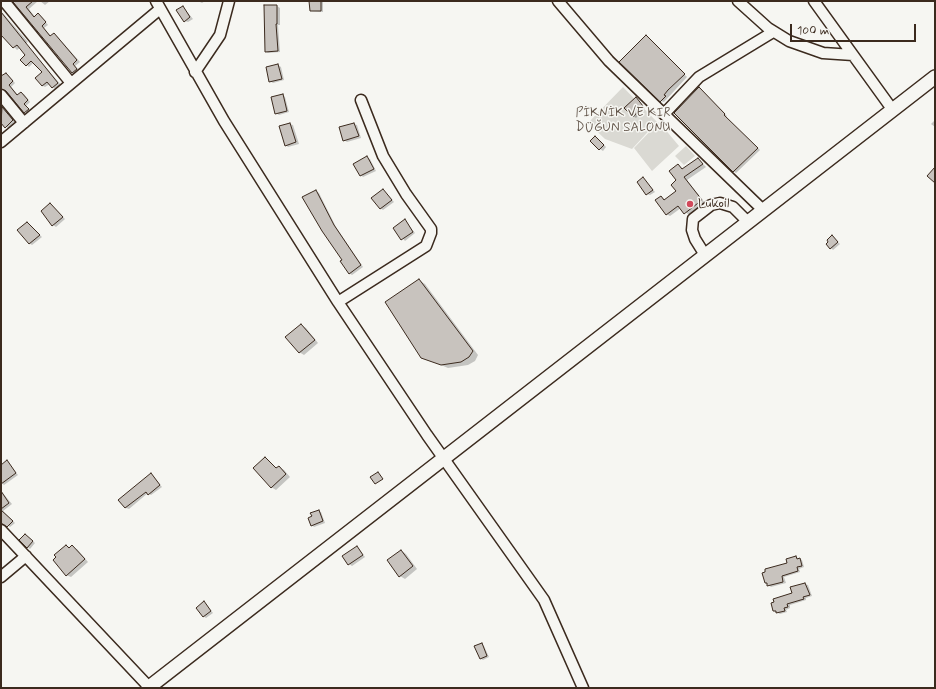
<!DOCTYPE html>
<html>
<head>
<meta charset="utf-8">
<style>
	body { margin:0 }
	#map { position:relative; width:936px; height:689px; overflow:hidden; background:#f6f6f2; font-family:Mynerve,sans-serif }
	canvas { display:block }
	.frame { position:absolute; inset:0; border:2px solid #3b2a1e; pointer-events:none }
	.scale { position:absolute; left:790px; top:24px; width:126px; height:18px; box-sizing:border-box; border:2px solid #3b2a1e; border-top:0; padding-left:5px; font-size:12px; line-height:14px; white-space:nowrap; color:#3b2a1e; -webkit-text-stroke:3px #f6f6f2; paint-order:stroke }
</style>
</head>
<body>
<div id="map">
<canvas width="936" height="689"></canvas>
<div class="frame"></div>
<div class="scale">100 m</div>
</div>
<script>
const ctx = document.querySelector('canvas').getContext('2d');
ctx.lineJoin = 'round';
function fillPath(path, color) {
  ctx.fillStyle = color;
  ctx.fill(path, 'evenodd');
}
function shape(rows) {
  const path = new Path2D();
  for (const r of rows) {
    path.moveTo(r[0], r[1]);
    for (let i = 2; i < r.length; i += 2) path.lineTo(r[i], r[i + 1]);
  }
  return path;
}
function strokePath(path, color, width, dash) {
  ctx.strokeStyle = color;
  ctx.lineWidth = width;
  ctx.lineCap = dash ? 'butt' : 'round';
  ctx.setLineDash(dash || []);
  ctx.stroke(path);
}
function write(font, color, halo, rows, align = 'center') {
  ctx.font = font + ' Mynerve,sans-serif';
  ctx.lineWidth = 3;
  ctx.setLineDash([]);
  ctx.textBaseline = 'middle';
  ctx.strokeStyle = halo;
  ctx.fillStyle = color;
  for (const [text, x, y, turn = 0] of rows) {
    ctx.save();
    ctx.translate(x, y);
    ctx.rotate((+turn || 0) * Math.PI / 180);
    ctx.textAlign = isNaN(turn) ? turn : align;
    if (halo) ctx.strokeText(text, 0, 0);
    ctx.fillText(text, 0, 0);
    ctx.restore();
  }
}
const green = shape([
	[623,87,657,122,632,149,605,139,588,123],
	[659,122,679,146,652,171,634,148],
	[686,146,695,156,684,165,675,156]
]);
const shadow = shape([
	[14,1,38,1,29,9,35,17,38,15,42,17,48,25,44,28,51,36,54,34,57,36,80,62,75,66,80,71,76,75,72,73],
	[40,1,50,1,45,5],
	[198,1,205,1,202,3],
	[310,1,323,2,323,12,311,11],
	[1,2,4,9,1,11,28,42,17,50,1,33],
	[277,6,280,8,280,25,278,25,280,52,268,53,266,52],
	[183,7,193,19,188,22,185,21],
	[646,36,687,77,664,102,661,101],
	[32,51,61,85,55,89,50,84,45,87,43,86,36,78,43,72,34,62,29,67,22,60],
	[278,65,281,67,284,80,273,83,270,81],
	[1,73,3,76,6,74,8,75,15,83,11,87,18,95,21,93,24,94,30,102,26,106,31,111,28,114,7,91,1,91],
	[702,90,727,116,726,117,760,150,736,173,733,171],
	[283,95,285,97,289,112,279,115,276,113],
	[636,98,645,108,636,118,633,116],
	[1,104,15,122,9,129,3,124,1,125],
	[935,120,935,127,931,124],
	[290,124,293,125,299,144,288,147,286,145],
	[354,124,357,125,361,138,347,142,344,140,340,128],
	[598,139,606,147,603,151,600,149],
	[367,158,370,159,376,171,363,177,361,175],
	[698,159,706,167,687,180,705,203,689,215,681,208,670,216,666,214,661,197,666,200,677,191,678,165,683,169],
	[643,178,655,192,650,195,647,194],
	[383,190,394,202,383,210,380,208],
	[316,191,319,193,336,227,363,267,352,275,349,273,343,260],
	[50,204,65,219,56,227,53,225],
	[405,221,415,233,405,241,394,228],
	[29,225,42,237,32,245,29,243],
	[832,237,840,244,833,250,831,248],
	[419,280,425,284,478,355,475,361,468,365,448,368,422,357],
	[301,325,306,328,318,343,304,355,299,352],
	[265,458,277,469,279,467,284,470,290,477,276,490,271,487],
	[7,462,18,475,4,485,1,482,1,466],
	[151,474,162,487,151,495,148,493,129,509,126,508,120,500],
	[1,491,12,504,3,511,15,523,10,527,1,521],
	[319,511,321,512,325,523,314,527,312,525,313,517],
	[28,537,35,543,30,549,27,547],
	[66,546,77,549,88,562,71,577,66,575],
	[357,547,365,557,352,566,349,564],
	[402,551,406,554,417,569,405,579,400,576],
	[796,557,802,560,804,567,799,569,800,572,784,577,786,583,771,587,766,583,789,564,787,560],
	[805,584,808,585,812,596,806,598,806,600,790,605,790,608,786,610,787,612,780,614,774,611],
	[205,603,213,613,206,618,203,616],
	[482,644,484,646,489,657,483,660,480,658]
]);
const building = shape([
	[15,1,33,1,26,7,34,17,38,13,46,22,42,26,50,36,54,33,77,60,73,64,77,69,72,73,13,2,15,1],
	[309,1,321,1,321,11,310,11,309,1],
	[264,5,277,5,277,24,276,24,278,51,265,52,264,5],
	[183,6,190,17,184,22,176,10,183,6],
	[1,12,58,83,52,88,47,82,42,86,35,78,42,72,31,61,26,66,20,60,25,55,17,45,13,48,1,35,1,12],
	[646,35,685,74,668,90,664,95,666,96,660,102,619,62,646,35],
	[278,64,282,79,269,82,266,67,278,64],
	[6,73,13,81,9,85,17,95,21,92,28,100,24,104,29,109,24,113,6,91,1,89,1,76,6,73],
	[699,87,725,114,724,115,758,148,733,172,674,113,699,87],
	[283,94,287,111,275,114,271,97,283,94],
	[636,97,643,106,633,117,624,108,636,97],
	[2,107,13,120,5,128,1,123,2,107],
	[290,123,296,142,285,146,279,126,290,123],
	[354,123,359,136,343,141,339,127,354,123],
	[595,136,604,145,599,150,590,141,595,136],
	[367,156,374,169,360,176,353,164,367,156],
	[698,158,703,164,684,177,702,200,684,214,678,206,666,215,655,200,661,196,664,200,676,191,671,185,676,180,669,171,678,164,682,169,698,158],
	[935,167,935,183,927,176,935,167],
	[643,177,653,190,646,195,637,182,643,177],
	[383,189,392,200,380,209,371,198,383,189],
	[316,190,334,225,361,265,349,274,340,261,342,260,322,231,302,197,316,190],
	[50,203,63,217,52,226,41,211,50,203],
	[405,219,413,232,401,240,393,228,405,219],
	[27,222,40,235,29,244,17,230,27,222],
	[832,235,838,242,830,249,826,244,828,242,827,240,832,235],
	[419,279,473,351,469,357,461,362,441,365,421,358,385,302,419,279],
	[301,324,315,340,299,353,285,337,301,324],
	[265,457,276,468,279,466,286,474,271,488,253,468,265,457],
	[7,460,16,473,1,484,1,465,7,460],
	[378,472,383,479,375,484,370,477,378,472],
	[151,473,160,485,148,495,146,492,125,508,118,500,151,473],
	[1,491,9,503,1,509,1,491],
	[1,510,13,521,7,527,1,523,1,510],
	[319,510,323,521,311,526,308,518,312,516,310,513,319,510],
	[25,534,33,541,27,548,19,540,25,534],
	[66,545,69,548,72,545,85,559,66,576,53,560,56,557,54,555,66,545],
	[357,546,363,555,348,565,342,556,357,546],
	[401,550,413,566,399,577,387,560,401,550],
	[796,556,797,559,800,558,802,566,797,567,798,571,782,576,783,582,767,586,767,583,765,583,762,573,765,572,765,569,787,563,786,559,796,556],
	[805,583,810,595,803,597,804,599,787,604,788,607,784,608,785,611,776,613,776,611,773,611,771,603,774,602,773,599,792,593,790,587,805,583],
	[204,601,211,611,203,617,196,608,204,601],
	[482,643,487,656,480,659,474,646,482,643]
]);
const minor = shape([
	[4,1,71,83],
	[156,1,224,121,338,302,427,435,544,600,583,688],
	[558,1,609,61,763,210],
	[738,1,768,28,789,41,823,53,853,55],
	[814,1,892,109],
	[195,72,220,35,229,1],
	[1,95,24,123],
	[664,114,699,77,773,32],
	[1,142,160,9],
	[705,255,695,239,692,230,693,219,711,205,720,203,733,207,748,222],
	[338,302,426,246,431,233,431,229,406,194,383,156,361,100],
	[1,530,149,687],
	[1,577,26,556]
]);
const major = shape([
	[148,688,935,77]
]);
const markers = [
	[690,204,4,"#d1495b"]
];
const parkNames = [
	["PİKNİK VE KIR",623,113],
	["DÜĞUN SALONU",623,128]
];
const poiNames = [
	["Lukoil",698,204]
];
fillPath(green, '#dad9d3');
fillPath(shadow, '#0003');
fillPath(building, '#c8c3be');
strokePath(building, '#3b2a1e', 1);
strokePath(minor, '#3b2a1e', 13);
strokePath(major, '#3b2a1e', 16);
strokePath(minor, '#f6f6f2', 10);
strokePath(major, '#f6f6f2', 13);
for (const [x, y, r, color] of markers) {
  const dot = new Path2D();
  dot.arc(x, y, r, 0, 2 * Math.PI);
  ctx.fillStyle = color;
  ctx.fill(dot);
  strokePath(dot, '#f6f6f2', 1.5);
}
write('13px', '#63564b', '#f6f6f2', parkNames);
write('13px', '#3b2a1e', '#f6f6f2', poiNames, 'left');
</script>
</body>
</html>
